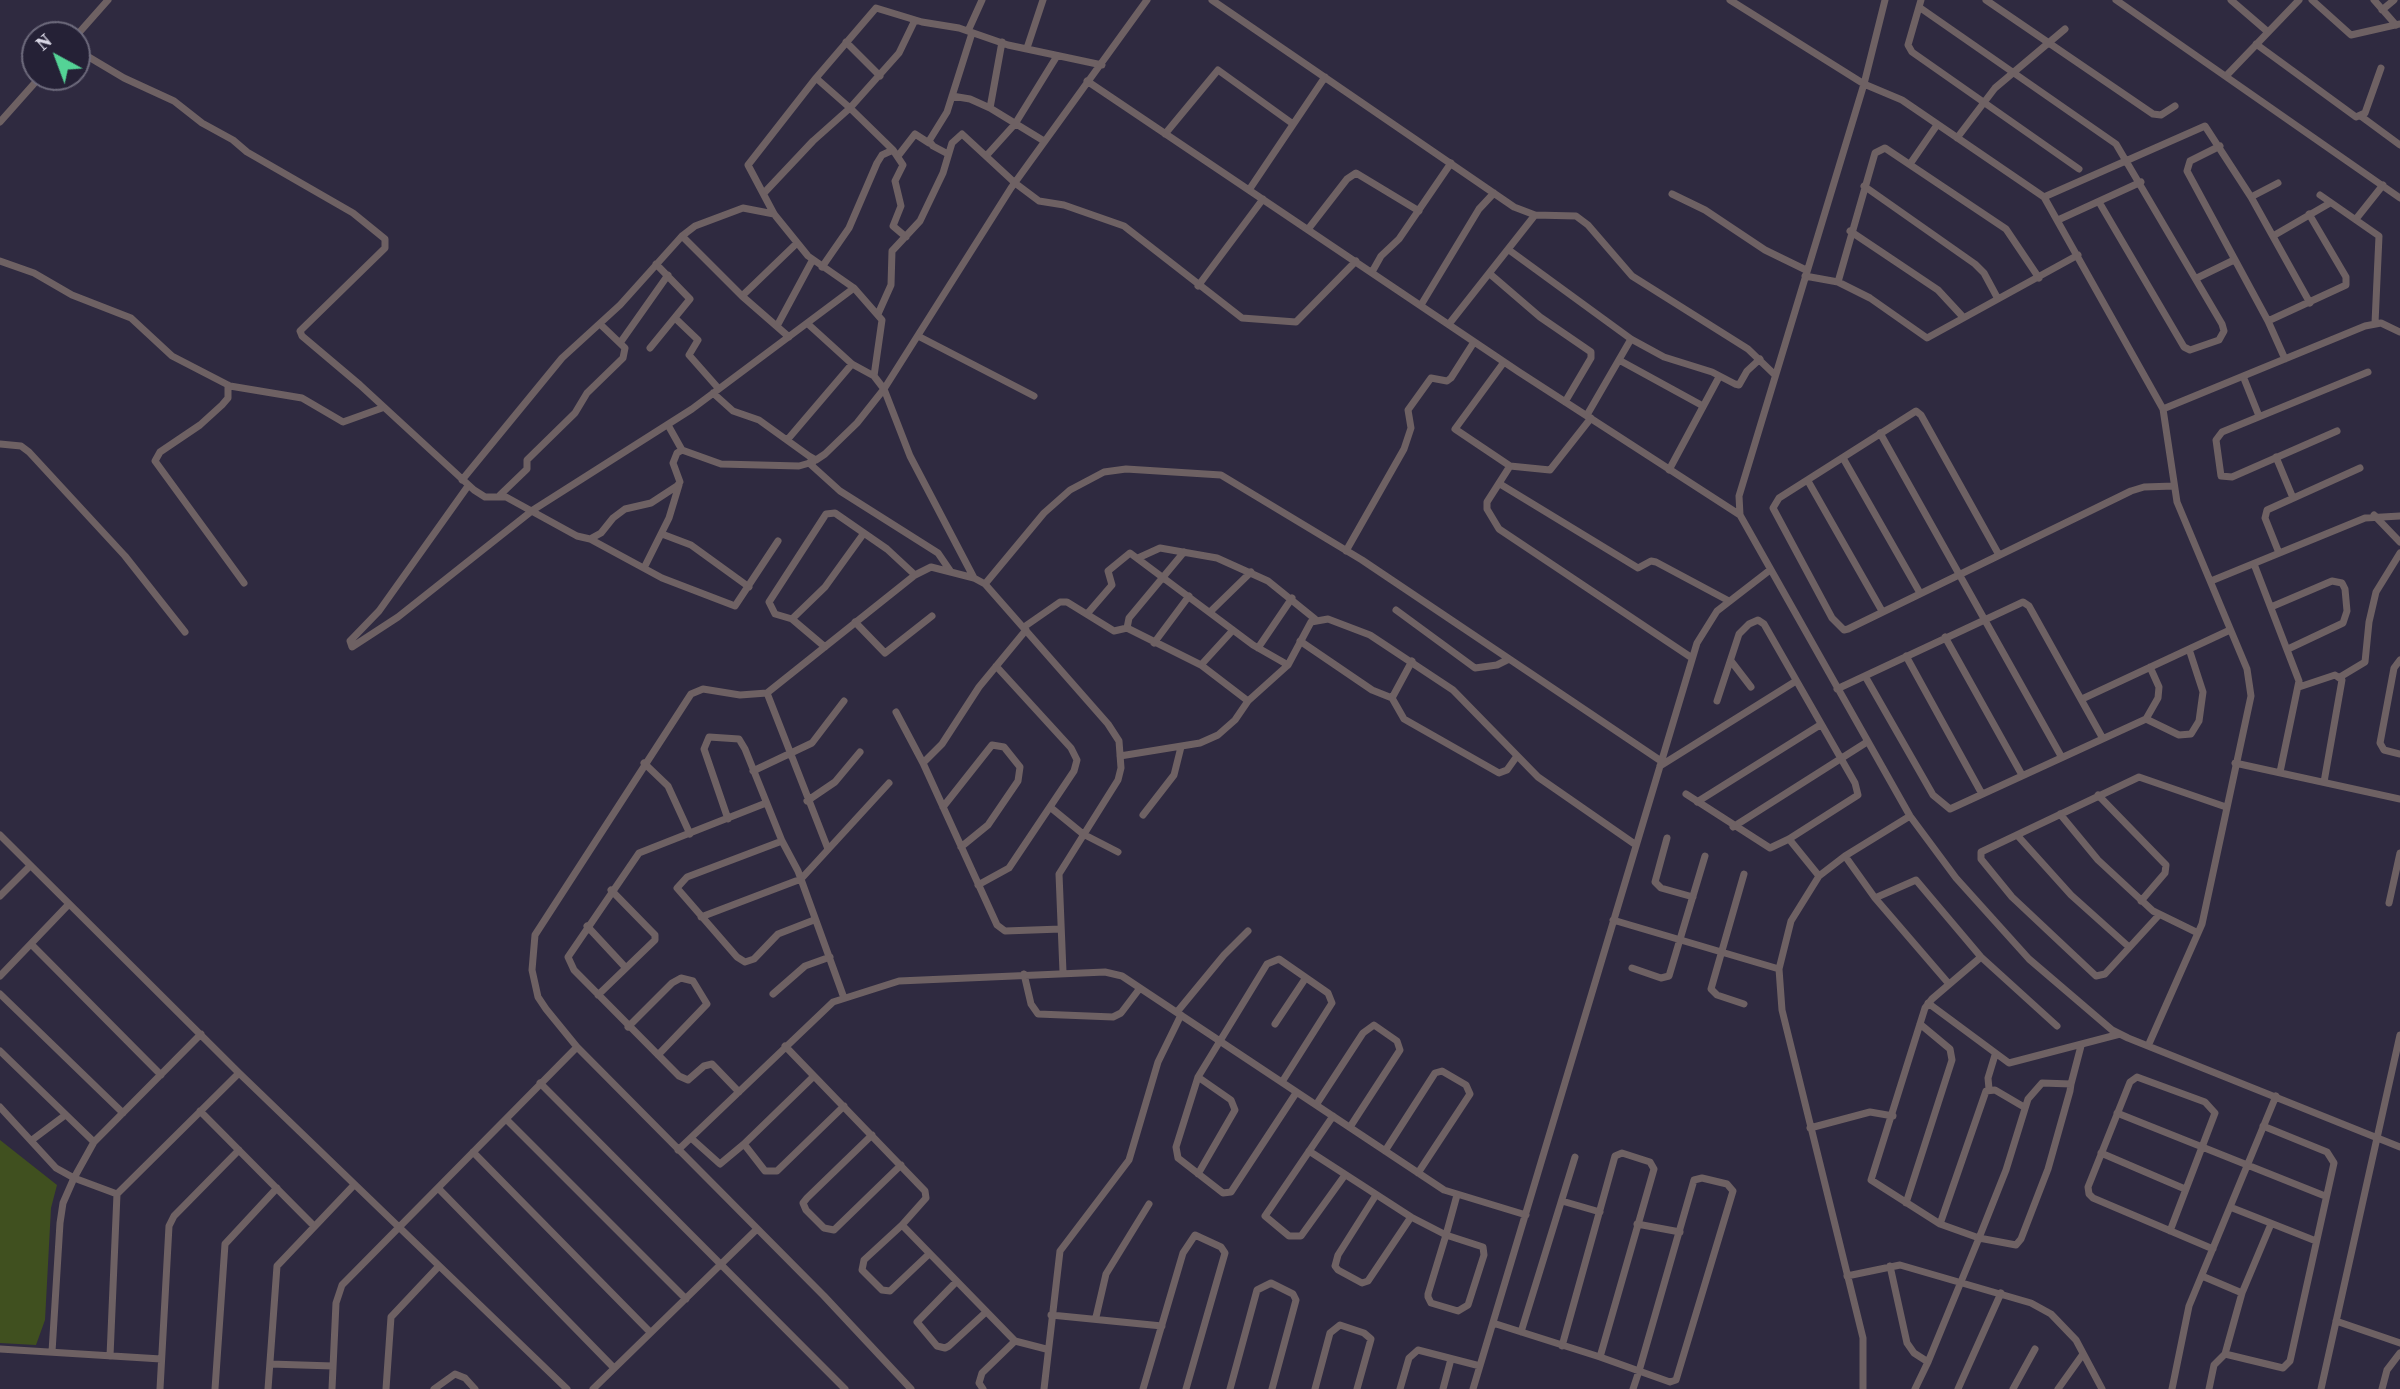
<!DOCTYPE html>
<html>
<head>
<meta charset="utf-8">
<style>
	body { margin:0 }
	#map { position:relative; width:2400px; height:1389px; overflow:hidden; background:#2f2a40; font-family:"Source Serif 4",serif }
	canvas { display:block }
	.north { position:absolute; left:21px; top:21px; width:70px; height:70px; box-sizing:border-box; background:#252136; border:2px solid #6d6a7c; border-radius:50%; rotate:319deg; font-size:19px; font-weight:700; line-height:28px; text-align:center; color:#dad8e6 }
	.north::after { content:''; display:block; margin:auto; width:24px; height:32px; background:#54d396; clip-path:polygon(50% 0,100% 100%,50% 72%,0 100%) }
</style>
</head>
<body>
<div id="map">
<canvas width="2400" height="1389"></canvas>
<div class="north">N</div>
</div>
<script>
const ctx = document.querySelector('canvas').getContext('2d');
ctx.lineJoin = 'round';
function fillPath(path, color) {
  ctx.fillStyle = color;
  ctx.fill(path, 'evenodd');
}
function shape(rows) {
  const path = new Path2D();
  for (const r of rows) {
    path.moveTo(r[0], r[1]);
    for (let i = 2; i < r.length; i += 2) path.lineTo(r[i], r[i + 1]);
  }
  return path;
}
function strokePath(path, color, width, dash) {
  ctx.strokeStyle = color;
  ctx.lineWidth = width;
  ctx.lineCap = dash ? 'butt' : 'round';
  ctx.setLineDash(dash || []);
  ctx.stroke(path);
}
const green = shape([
	[0,1140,57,1185,51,1208,45,1320,36,1345,0,1343]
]);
const minor = shape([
	[1212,0,1514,207,1535,215,1576,216,1588,225,1632,276,1748,349,1775,375],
	[1730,0,1864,84,1902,100,2044,197,2163,409,2177,502,2247,669,2251,696,2202,924,2148,1046],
	[1885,0,1864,84,1739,496,1740,515,1910,816,1956,878,2029,959,2112,1030,2128,1038,2400,1147],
	[1921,0,1908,45,1912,52,2079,169],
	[1986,0,2153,114,2161,115,2175,106],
	[2116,0,2400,198],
	[2231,0,2268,32],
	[2312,0,2351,35,2400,24],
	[2374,0,2396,25],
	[1919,7,2116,144,2222,324,2224,331,2219,340,2190,350,2184,347,2099,202],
	[2382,10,2394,0],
	[968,31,982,0],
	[77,35,108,0],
	[846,42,880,76],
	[1002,42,990,108,1044,141],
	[2256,44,2356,117,2365,113,2381,68],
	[1027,48,1043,0],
	[77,50,124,78,174,101,202,123,233,140,247,152,353,213,385,239,385,248,300,331,302,336,360,385,474,490,485,497,506,497,577,536,590,539,601,533,613,518,625,509,651,503,677,486,680,482,673,463,677,453,682,450],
	[2227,75,2299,0],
	[816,78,850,108,899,53,915,20],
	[1087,81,1519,372,1740,515],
	[952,96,970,99,990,108],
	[2362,117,2400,145],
	[0,122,40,77],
	[1165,134,1218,70,1293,124],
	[1957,138,1995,88,2065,29],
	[2220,146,2190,161,2187,171,2268,321,2285,359],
	[948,154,933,146,929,141,947,112,972,33],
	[987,155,1015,124,1057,56],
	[898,156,915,134,929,143],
	[1910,164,1937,125],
	[1864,186,1975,264,1984,273,1998,299,2078,255],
	[1249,190,1325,77],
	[764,193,813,141,850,108,893,150],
	[1672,194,1705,210,1765,250,1806,270],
	[2320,195,2379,236,2375,323],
	[2044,197,2205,126,2251,197,2310,303],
	[2251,197,2278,183],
	[2356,219,2383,185],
	[2058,220,2141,182],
	[1309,228,1347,179,1356,173,1419,211],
	[1850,231,1938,290,1963,317],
	[682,236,742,296,789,337],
	[2273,236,2330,203],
	[1509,250,1631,339,1587,415],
	[0,261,34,273,72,295,131,318,172,356,230,386,302,398,343,422,382,408],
	[822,267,849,228,877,163,882,155,893,150,903,165,895,181,901,206,893,226,906,237],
	[1372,272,1381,256,1399,239,1451,163],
	[1490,274,1540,317,1591,352,1591,358,1565,402],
	[1805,276,1838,282,1875,153,1885,148,2006,229,2039,278],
	[2197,278,2234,260],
	[1838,282,1870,298,1927,338,1998,299],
	[1198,286,1263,199],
	[742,296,797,243],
	[1421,305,1479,209,1494,193],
	[878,314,891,285,892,251,920,221,943,173,952,143,962,134,1015,183,1039,201,1064,205,1124,226,1242,318,1296,322,1356,261],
	[675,318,698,340,689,355,719,389],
	[2268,321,2346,285,2346,277,2309,214],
	[808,324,852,364,874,376],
	[1449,324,1535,215],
	[777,326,812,261],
	[918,336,1034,396],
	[1631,339,1664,357,1712,372,1735,384,1739,385,1747,371,1760,359],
	[620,343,668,275],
	[650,348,690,299,656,264],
	[1619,360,1703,406],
	[1504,362,1455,429,1510,466],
	[2243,376,2259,416],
	[228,385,228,398,222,405,200,425,160,452,155,461,244,583],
	[713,393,733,411,759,420,809,456,816,460,825,454,857,423,884,389,1011,188,1147,0],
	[2163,409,2365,326,2381,323,2400,332],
	[1591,418,1550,470,1510,466,1487,502,1487,509,1499,529,1692,658],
	[668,425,682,450,721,464,799,466,813,462],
	[2337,431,2232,477,2221,476,2216,440,2222,432,2368,372],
	[1880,433,2061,756],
	[788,439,852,364],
	[0,444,21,446,29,452,125,556,185,632],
	[2276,457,2293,498],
	[1843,458,1920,593],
	[809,463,840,491,938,553,951,572],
	[1669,470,1719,377],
	[462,480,562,358,620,305,682,236,695,226,743,208,774,214],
	[1808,481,1882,611],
	[1500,484,1638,568,1651,561,1656,562,1729,601],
	[468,486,379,611,350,641,352,647,398,617,533,510,692,409,854,288],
	[500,495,527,469,527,460,575,413,587,393,623,358,625,348,600,324],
	[2374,515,2400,542],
	[662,534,691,545,749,587],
	[590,539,662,578,735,606,778,541],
	[1346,551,1404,449,1411,428,1408,410,1431,378,1447,381,1451,378,1474,342],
	[1184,552,1129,618,1127,628,1201,665,1248,701],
	[2279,553,2265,518,2267,510,2360,468],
	[1999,555,1921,415,1916,411,1779,498,1773,508,1832,618,1844,630,1848,629,2131,491,2144,487,2174,486],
	[1138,558,1160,548,1217,558,1268,581,1315,619],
	[2254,564,2299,681,2280,772],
	[644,568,669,518,679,485],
	[974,578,910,456,884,389,874,376,882,320,854,288,808,256,774,214,748,165,816,78,876,8,922,22,959,28,1008,45,1102,65],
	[2211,581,2365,518,2400,516],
	[985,584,1044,513,1070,490,1104,472,1126,469,1221,475,1362,560,1661,761],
	[2271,607,2332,581,2342,583,2345,589,2347,611,2343,623,2288,649],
	[1396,610,1475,668,1497,665,1509,659],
	[1210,612,1251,572],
	[1087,614,1112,585,1108,571,1130,553,1253,645,1288,665],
	[792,619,825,587,864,533],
	[855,622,885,653,932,616],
	[1024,627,1060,602,1067,602,1114,631,1127,628],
	[1945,637,2022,775],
	[1300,641,1372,690,1392,698],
	[1154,643,1189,596],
	[825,647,792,619,775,614,769,602,826,514,835,513,887,549,915,575],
	[1258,648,1292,598],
	[1906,656,1982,794],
	[2400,660,2394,668,2380,743,2384,750,2400,754],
	[1412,661,1392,698,1404,719,1499,773,1507,770,1517,756],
	[1731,661,1751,687],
	[1201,665,1233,630],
	[1865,676,1933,795,1950,809,2146,719,2179,735,2191,734,2199,721,2203,692,2189,649],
	[2340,677,2365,662,2369,622,2376,592,2400,553],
	[2299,687,2335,675,2342,680,2324,782],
	[1837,689,2023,602,2029,606,2102,737],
	[767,693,828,849],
	[2082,699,2230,630],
	[896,712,923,763,997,925,1005,931,1061,929],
	[2146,719,2158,698,2159,687,2150,667],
	[1120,756,1200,743,1218,735,1235,720,1248,701,1288,665,1311,622,1328,619,1370,635,1453,690,1538,777,1636,845],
	[644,763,668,786,690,834],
	[923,763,942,744,979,687,1026,630],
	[2235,763,2400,799],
	[1660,766,1796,681],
	[753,771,812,743,844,701],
	[1686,794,1770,848,1789,839,1858,795,1855,783,1764,624,1758,620,1749,624,1739,634,1717,701],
	[2098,795,2166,865,2165,873,2141,901],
	[807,801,835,782,860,752],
	[1697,802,1820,725],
	[943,807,992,745,1004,747,1020,767,1018,781,988,825,961,847],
	[1050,807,1083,834,1118,852],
	[2060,814,2098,860,2153,911,2198,933],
	[1143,815,1174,775,1181,747],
	[728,819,704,749,709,737,739,739,745,749,782,841,798,871,844,998],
	[1733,827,1867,742],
	[0,835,239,1073,567,1389],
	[2017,835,2071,895,2129,947],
	[1667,838,1655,882,1661,888,1693,897],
	[1789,839,1819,876],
	[782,841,687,877,677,888,737,957,745,962,754,959,778,934,814,920],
	[1845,856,1875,898,1916,880,1981,957,2057,1026],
	[978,885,1009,868,1074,771,1077,760,1071,748,996,666],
	[0,896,30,866],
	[1875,898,1949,984],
	[2389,903,2400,853],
	[2159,915,2105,974,2096,976,2012,897,1981,859,1981,852,2139,777,2226,807],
	[701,917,801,879,889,783],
	[1613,920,1779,969],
	[587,926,626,968],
	[31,944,161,1075],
	[1632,968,1661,978,1669,976,1705,856],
	[1024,974,1031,1004,1038,1014,1113,1017,1121,1013,1140,988],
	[0,976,69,904],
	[0,994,123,1113],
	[773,994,805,966,830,957],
	[598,995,655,940,655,935,611,890],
	[1928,1003,2009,1063,2120,1034],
	[1744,1004,1717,995,1711,989,1744,874],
	[1177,1012,1224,955,1248,931],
	[1275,1024,1305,979],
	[628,1027,672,983,681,978,693,981,707,1004,658,1055],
	[785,1046,925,1191,926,1198,902,1225,1015,1341,1046,1349],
	[0,1051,94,1142],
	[813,1077,744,1144,765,1171,777,1171,844,1106],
	[1198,1077,1231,1100,1235,1110,1198,1174],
	[1282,1082,1332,1003,1328,993,1279,959,1267,964,1198,1077,1176,1147,1178,1158,1223,1193,1231,1192,1296,1093],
	[540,1083,845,1389],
	[2071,1084,2081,1046],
	[1989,1089,1988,1078,1995,1055],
	[739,1092,712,1064,704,1066,688,1080,679,1076,574,970,568,957,639,853,766,803],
	[1316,1105,1363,1033,1374,1025,1397,1041,1400,1050,1350,1127],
	[0,1107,56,1168,74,1178,117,1194],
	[200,1111,313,1225],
	[2117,1113,2325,1196],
	[1333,1116,1265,1216,1289,1236,1301,1236,1345,1175],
	[506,1119,686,1299],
	[2263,1126,2327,1152,2334,1163,2290,1361,2283,1368,2225,1354,2242,1293,2271,1224],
	[1810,1128,1870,1112,1893,1116],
	[872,1135,807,1198,803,1203,806,1210,824,1228,834,1230,901,1165],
	[691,1138,720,1164,744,1144],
	[32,1140,64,1116],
	[678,1150,833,1002,899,981,1105,972,1122,976,1140,988,1444,1190,1526,1215],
	[1309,1151,1411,1217,1446,1235,1483,1247,1484,1255,1468,1305,1458,1311,1431,1303,1428,1297,1428,1294,1446,1235,1457,1195],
	[1385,1151,1435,1073,1442,1071,1466,1085,1470,1094,1418,1173],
	[473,1152,650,1332],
	[2101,1153,2185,1189],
	[438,1188,614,1368],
	[1376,1195,1338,1255,1335,1266,1338,1270,1362,1283,1368,1281,1411,1217],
	[1562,1201,1600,1212],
	[1906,1203,1952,1060,1950,1049,1920,1024],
	[2230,1207,2316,1241],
	[1637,1224,1680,1232],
	[1940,1224,1986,1091,1995,1090,2024,1107],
	[902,1225,864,1260,862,1270,882,1290,890,1291,929,1254],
	[2170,1231,2215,1113,2205,1102,2137,1077,2130,1082,2088,1187,2089,1194,2093,1198,2213,1249],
	[1890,1266,1907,1343,1914,1353,1928,1362],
	[1847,1276,1900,1265,2031,1303,2051,1314,2076,1340,2102,1389],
	[2202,1276,2242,1293],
	[956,1282,917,1322,937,1346,945,1348,949,1346,986,1312],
	[1051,1315,1162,1326],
	[1096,1317,1106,1274,1149,1204],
	[2336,1321,2400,1343],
	[1493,1323,1600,1357,1639,1371,1670,1382,1676,1380,1733,1191,1727,1184,1702,1178,1694,1180,1639,1371,1633,1389],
	[1521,1332,1575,1157],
	[1562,1346,1615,1156,1622,1153,1650,1162,1654,1169,1600,1357],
	[0,1349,161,1359],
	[52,1352,60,1223,63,1203,74,1178,94,1142,201,1034],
	[110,1356,117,1194,239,1073],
	[270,1364,333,1366],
	[160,1389,169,1226,174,1216,239,1150],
	[215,1389,225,1244,277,1188],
	[268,1389,277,1266,354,1185],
	[332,1389,336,1303,342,1285,577,1047],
	[386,1389,391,1317,439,1266],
	[434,1389,455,1374,465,1378,475,1389],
	[593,1389,757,1229],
	[911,1389,824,1296,577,1047,546,1009,538,997,532,970,535,935,691,694,703,689,740,695,767,693,915,575,931,567,974,578,985,584,1108,724,1119,741,1121,768,1118,780,1059,874,1063,972],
	[983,1389,979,1383,982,1373,1015,1341],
	[1044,1389,1060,1251,1129,1160,1158,1062,1181,1015],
	[1143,1389,1183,1253,1195,1235,1221,1247,1225,1253,1186,1389],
	[1230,1389,1257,1290,1271,1283,1293,1294,1296,1300,1272,1389],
	[1315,1389,1330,1333,1340,1325,1364,1333,1371,1339,1357,1389],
	[1400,1389,1409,1358,1418,1350,1480,1366],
	[1443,1389,1451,1359],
	[1473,1389,1697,643,1717,611,1770,570],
	[1863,1389,1863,1338,1782,1010,1779,969,1791,921,1819,876,1845,856,1910,816],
	[1915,1389,1928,1362,1979,1238,2006,1170,2028,1099,2042,1083,2071,1084,2070,1091,2048,1169,2021,1239,2016,1245,1979,1238,1940,1224,1871,1180,1925,1008,1932,999,1981,957],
	[1958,1389,2001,1293],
	[2013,1389,2035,1349],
	[2058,1389,2083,1354],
	[2172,1389,2189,1306,2276,1096],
	[2209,1389,2214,1365,2225,1354],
	[2321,1389,2400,1035],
	[2382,1389,2387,1370,2400,1353]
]);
fillPath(green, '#40501f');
strokePath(minor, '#6e6163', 7);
</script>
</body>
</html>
